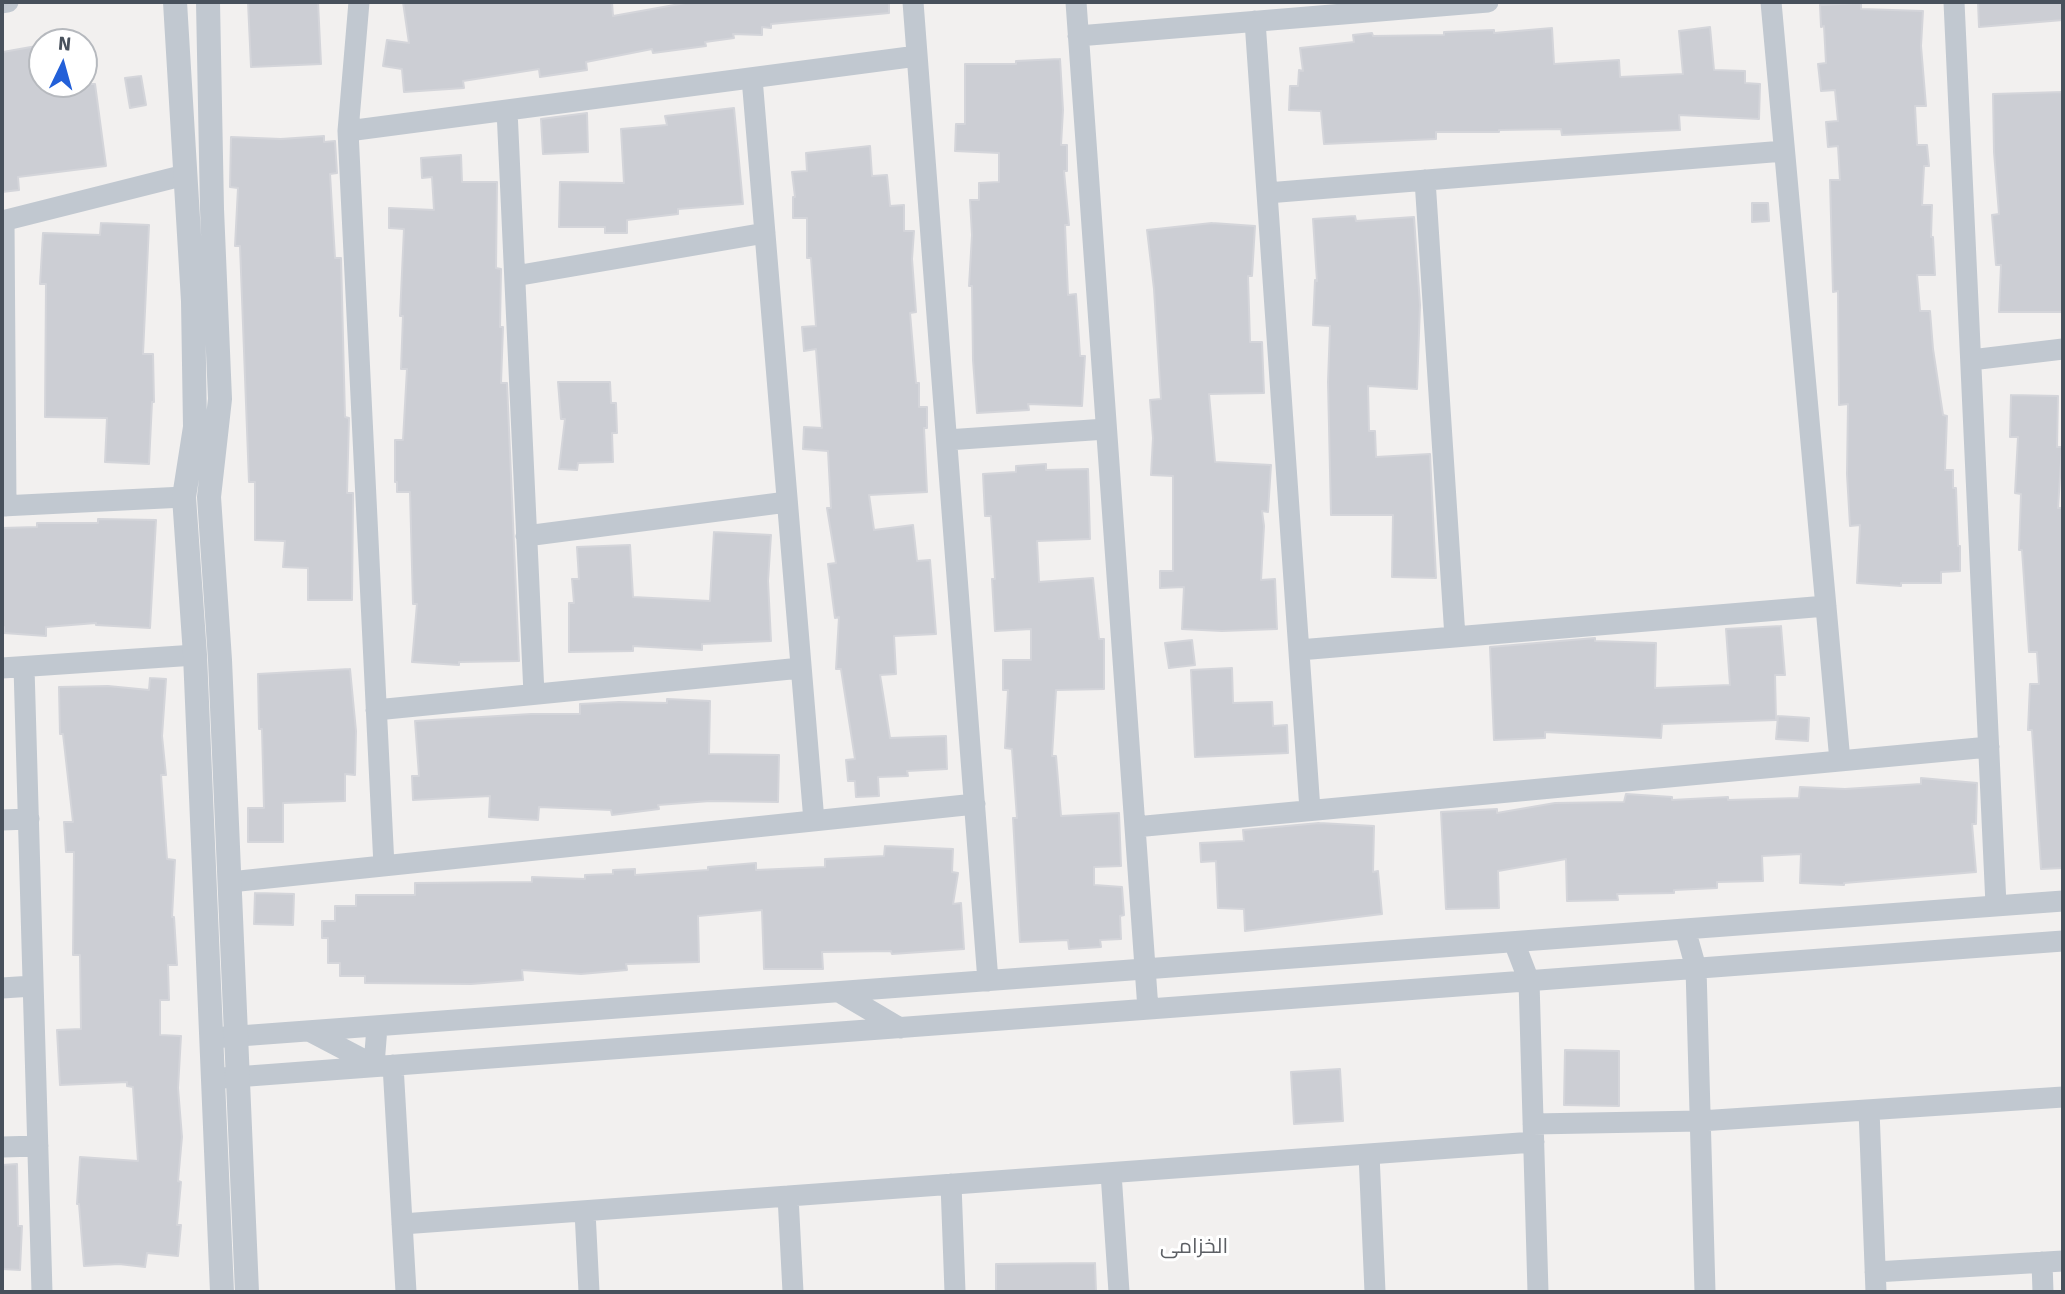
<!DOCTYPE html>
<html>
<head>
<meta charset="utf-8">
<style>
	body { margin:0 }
	#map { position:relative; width:2065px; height:1294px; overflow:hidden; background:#f2f0ef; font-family:Signika,sans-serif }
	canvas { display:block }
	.frame { position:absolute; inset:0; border:4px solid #48515c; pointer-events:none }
	.north { position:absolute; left:28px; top:28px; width:70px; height:70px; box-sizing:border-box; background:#fff; border:2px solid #b6b9be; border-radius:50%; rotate:5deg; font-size:19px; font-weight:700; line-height:28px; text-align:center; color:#48515c }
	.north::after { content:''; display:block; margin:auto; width:24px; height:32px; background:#2360d8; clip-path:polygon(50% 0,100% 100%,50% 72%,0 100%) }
</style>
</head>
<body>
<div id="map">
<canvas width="2065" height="1294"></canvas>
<div class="frame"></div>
<div class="north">N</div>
</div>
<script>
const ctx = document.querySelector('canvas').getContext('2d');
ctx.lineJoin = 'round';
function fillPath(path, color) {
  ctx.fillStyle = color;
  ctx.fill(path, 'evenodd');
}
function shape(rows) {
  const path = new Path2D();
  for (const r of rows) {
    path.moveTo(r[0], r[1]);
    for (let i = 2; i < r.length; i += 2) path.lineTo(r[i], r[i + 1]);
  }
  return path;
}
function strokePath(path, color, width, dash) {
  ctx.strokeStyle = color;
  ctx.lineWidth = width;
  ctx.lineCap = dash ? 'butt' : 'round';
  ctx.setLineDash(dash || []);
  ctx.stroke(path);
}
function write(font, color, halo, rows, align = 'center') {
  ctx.font = font + ' Signika,Cairo,sans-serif';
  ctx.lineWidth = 6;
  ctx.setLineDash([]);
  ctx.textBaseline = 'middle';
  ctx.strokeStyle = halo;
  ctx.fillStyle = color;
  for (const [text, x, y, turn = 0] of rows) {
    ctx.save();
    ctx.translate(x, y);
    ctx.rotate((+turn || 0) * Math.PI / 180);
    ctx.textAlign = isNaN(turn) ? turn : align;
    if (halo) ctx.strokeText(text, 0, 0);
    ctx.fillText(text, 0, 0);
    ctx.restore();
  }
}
const building = shape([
	[248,2,318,2,321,64,251,67,248,2],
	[403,2,612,2,613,16,691,2,889,2,889,13,771,24,771,28,762,27,762,35,733,34,734,38,705,42,706,46,653,53,652,49,586,62,587,70,540,77,539,69,463,81,464,88,404,92,402,69,383,66,387,40,409,43,403,2],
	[1978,2,2063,2,2063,20,1979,27,1978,2],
	[1861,3,1861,9,1923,11,1921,46,1926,106,1915,106,1917,145,1927,145,1929,166,1924,166,1922,205,1932,205,1931,237,1933,237,1935,275,1917,275,1920,311,1930,311,1933,349,1943,415,1947,416,1945,470,1953,470,1953,488,1956,488,1958,546,1960,546,1960,571,1941,572,1941,583,1901,583,1901,586,1857,583,1860,525,1850,526,1847,474,1848,404,1839,405,1838,291,1833,292,1830,180,1840,180,1838,146,1828,147,1826,122,1838,121,1835,90,1821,91,1818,64,1826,63,1824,26,1821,27,1820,5,1861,3],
	[1710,27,1714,70,1745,71,1745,83,1760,84,1759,119,1679,115,1680,130,1562,135,1561,129,1499,130,1499,132,1436,132,1436,139,1324,144,1321,111,1289,110,1290,86,1298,86,1299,70,1303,71,1300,48,1354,42,1353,35,1372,33,1373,36,1444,35,1444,32,1494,30,1494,33,1552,28,1554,64,1619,60,1620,77,1683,74,1679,31,1710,27],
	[42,45,42,84,95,84,106,166,18,177,19,190,2,192,2,56,3,52,42,45],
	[1060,59,1063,110,1061,145,1067,145,1067,171,1064,171,1069,225,1065,225,1068,295,1076,294,1080,356,1085,356,1082,406,1028,404,1029,410,977,413,973,360,972,286,969,286,972,235,970,200,979,200,979,183,999,182,999,153,955,151,956,124,965,124,965,64,1016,64,1016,61,1060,59],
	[141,76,146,105,130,108,125,78,141,76],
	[2063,92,2063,312,1999,312,2001,265,1996,265,1992,215,1999,214,1994,152,1993,94,2063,92],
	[734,108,743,204,678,209,678,214,627,220,627,233,605,233,605,227,559,227,560,182,624,183,621,129,667,125,665,116,734,108],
	[587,113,588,152,543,154,541,119,587,113],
	[324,136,324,142,335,141,337,173,330,174,335,258,341,258,345,417,349,418,347,493,353,493,353,499,352,600,308,600,308,568,283,567,285,541,255,540,255,482,249,482,240,246,235,246,238,188,230,187,231,137,281,139,324,136],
	[870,146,872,176,887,175,890,206,904,205,904,231,914,231,912,259,916,312,910,313,916,383,919,383,919,407,927,407,927,428,924,428,927,492,869,495,874,530,913,525,917,561,930,560,936,634,894,636,896,674,880,675,890,738,946,736,947,769,907,771,908,776,878,777,879,796,856,797,855,781,848,781,846,760,855,759,841,669,836,669,839,617,835,618,828,564,836,563,827,508,831,508,828,451,803,449,804,427,822,428,816,349,804,351,802,327,816,326,811,258,807,258,807,218,793,218,793,197,795,197,792,172,807,171,806,153,870,146],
	[461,155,462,182,497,182,496,268,501,269,500,327,503,327,501,383,507,383,519,661,459,662,459,665,412,662,417,604,413,604,410,492,397,492,397,482,395,482,395,440,403,440,407,369,401,369,403,316,400,316,404,229,389,228,389,208,434,210,432,177,422,178,421,158,461,155],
	[1752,203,1768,203,1769,221,1752,222,1752,203],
	[1355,216,1356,221,1414,217,1420,305,1417,389,1368,386,1369,431,1375,431,1376,457,1430,454,1436,578,1392,577,1393,515,1331,515,1328,382,1330,326,1313,325,1315,280,1317,281,1313,219,1355,216],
	[101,223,149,225,143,354,153,354,154,402,152,402,149,464,105,462,107,418,45,417,46,284,40,284,43,233,100,235,101,223],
	[1212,223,1255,226,1252,276,1248,276,1250,342,1262,342,1264,393,1209,394,1215,462,1271,465,1268,512,1262,511,1264,526,1261,580,1275,579,1277,629,1222,631,1182,629,1184,587,1160,588,1160,571,1173,571,1173,476,1151,475,1153,438,1150,400,1161,399,1154,289,1147,230,1212,223],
	[558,382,610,382,611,403,616,403,617,433,612,433,613,462,578,463,577,470,559,469,565,419,561,419,558,382],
	[2011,395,2058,396,2057,447,2062,447,2058,508,2063,508,2063,868,2041,869,2032,730,2028,730,2030,684,2039,684,2037,652,2029,652,2022,550,2019,550,2021,494,2015,493,2018,437,2010,437,2011,395],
	[1046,464,1046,470,1088,469,1090,539,1037,541,1039,582,1093,578,1099,639,1104,639,1104,689,1056,690,1052,756,1056,756,1061,816,1119,813,1121,866,1094,867,1094,885,1122,887,1124,915,1120,916,1121,939,1100,940,1101,947,1069,949,1068,940,1020,942,1013,818,1017,818,1012,749,1005,748,1008,690,1003,690,1003,660,1031,660,1031,629,995,631,992,579,995,579,991,516,985,516,983,474,1016,472,1016,466,1046,464],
	[98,519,156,520,150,628,96,625,96,623,46,627,46,636,4,633,4,627,2,627,2,528,37,527,37,523,98,523,98,519],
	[714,532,771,535,768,581,771,641,702,644,702,650,633,646,633,651,569,652,569,603,574,603,572,579,579,579,577,547,630,545,633,597,710,601,714,532],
	[1781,626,1785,675,1775,675,1776,720,1662,724,1661,738,1545,732,1545,738,1494,740,1490,647,1595,638,1595,641,1656,643,1655,688,1730,685,1726,629,1781,626],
	[1192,640,1195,665,1169,668,1165,643,1192,640],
	[1232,668,1233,703,1272,702,1273,726,1287,725,1288,753,1195,757,1191,670,1232,668],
	[350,669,356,731,355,775,345,774,345,801,283,803,283,842,248,842,248,808,264,808,262,729,259,729,258,674,350,669],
	[150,678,166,679,162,736,166,775,161,775,167,859,175,860,172,917,174,917,177,965,168,965,169,1000,160,1000,160,1035,181,1036,178,1088,182,1137,178,1181,181,1182,177,1225,181,1225,178,1256,147,1253,145,1267,119,1264,84,1266,79,1204,77,1204,80,1157,138,1161,133,1087,127,1086,127,1082,60,1085,57,1030,81,1029,80,955,73,955,74,852,66,852,64,822,73,822,63,734,60,734,59,687,108,686,149,690,150,678],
	[667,699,710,701,709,754,779,755,778,802,710,801,658,805,659,809,612,815,611,810,539,807,538,820,489,817,490,796,413,800,412,776,419,776,415,721,531,714,580,714,580,704,619,702,667,703,667,699],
	[1778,716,1809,718,1808,741,1776,739,1778,716],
	[1921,778,1977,783,1976,824,1972,824,1976,872,1844,883,1844,885,1800,883,1801,854,1762,856,1763,881,1717,882,1717,888,1674,890,1674,893,1617,894,1618,900,1567,901,1566,859,1498,871,1499,908,1446,909,1441,812,1497,809,1497,813,1555,803,1624,802,1626,794,1672,797,1672,800,1728,797,1728,800,1799,798,1800,787,1845,789,1921,784,1921,778],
	[1319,823,1374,826,1373,872,1378,871,1382,914,1245,931,1244,909,1218,908,1216,861,1201,862,1200,843,1244,841,1243,830,1319,823],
	[885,846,953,849,952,872,958,873,953,904,961,903,964,949,892,954,891,951,822,952,823,969,764,969,762,910,698,916,699,962,626,964,627,970,581,974,522,970,523,980,471,984,365,983,365,976,340,976,340,963,328,963,328,938,322,938,322,921,335,921,335,906,356,906,356,895,415,895,415,883,532,882,532,877,585,879,585,875,613,874,613,870,635,869,635,875,708,870,708,867,756,863,756,870,825,867,825,859,884,856,885,846],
	[255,893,294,894,293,925,254,924,255,893],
	[1565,1050,1619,1051,1619,1106,1564,1105,1565,1050],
	[1340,1069,1343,1121,1294,1124,1291,1072,1340,1069],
	[17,1164,18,1226,22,1226,20,1270,2,1269,2,1165,17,1164],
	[1095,1263,1096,1292,996,1292,996,1264,1095,1263]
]);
const minor = shape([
	[359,2,348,131,384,866],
	[913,2,988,981],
	[1076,2,1148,1009],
	[1771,2,1840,761],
	[1954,2,1996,905],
	[2,3,8,2],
	[1255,21,1310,810],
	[1078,36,1488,2],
	[752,78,814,821],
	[507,110,534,694],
	[348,131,917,56],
	[1425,180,1455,637],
	[1267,193,1784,151],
	[2,221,185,175],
	[4,221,6,506],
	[515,276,765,233],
	[1971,360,2063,349],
	[947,440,1106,429],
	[2,506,184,497],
	[526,536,787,502],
	[1299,650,1826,606],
	[24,667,42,1292],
	[2,668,195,655],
	[376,710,801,668],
	[2,820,29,819],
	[1135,827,1989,747],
	[230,882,975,804],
	[1685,929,1696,968,1705,1292],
	[1514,942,1529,981,1538,1292],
	[2,988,33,986],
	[839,992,900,1028],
	[311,1032,374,1065,377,1027],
	[212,1038,2063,901],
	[393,1065,406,1292],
	[222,1078,2063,941],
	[1869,1110,1876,1292],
	[1533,1124,1700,1121,2063,1097],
	[2,1147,38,1146],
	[1369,1154,1375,1292],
	[1111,1173,1119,1292],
	[951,1184,955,1292],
	[788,1196,793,1292],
	[585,1211,589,1292],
	[402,1224,1534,1142],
	[2042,1262,2043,1292],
	[1875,1272,2063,1261]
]);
const tertiary = shape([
	[175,2,193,301,195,427,184,497,195,655,222,1292],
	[208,2,212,209,220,399,209,497,220,660,247,1292]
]);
const neighbourhoodNames = [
	["الخزامى",1194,1247]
];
fillPath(building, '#ccced4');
strokePath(building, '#d4d5da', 2);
strokePath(minor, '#c1c8d0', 21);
strokePath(tertiary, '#c1c8d0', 24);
write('21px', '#5c5f64', '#fff', neighbourhoodNames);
</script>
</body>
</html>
